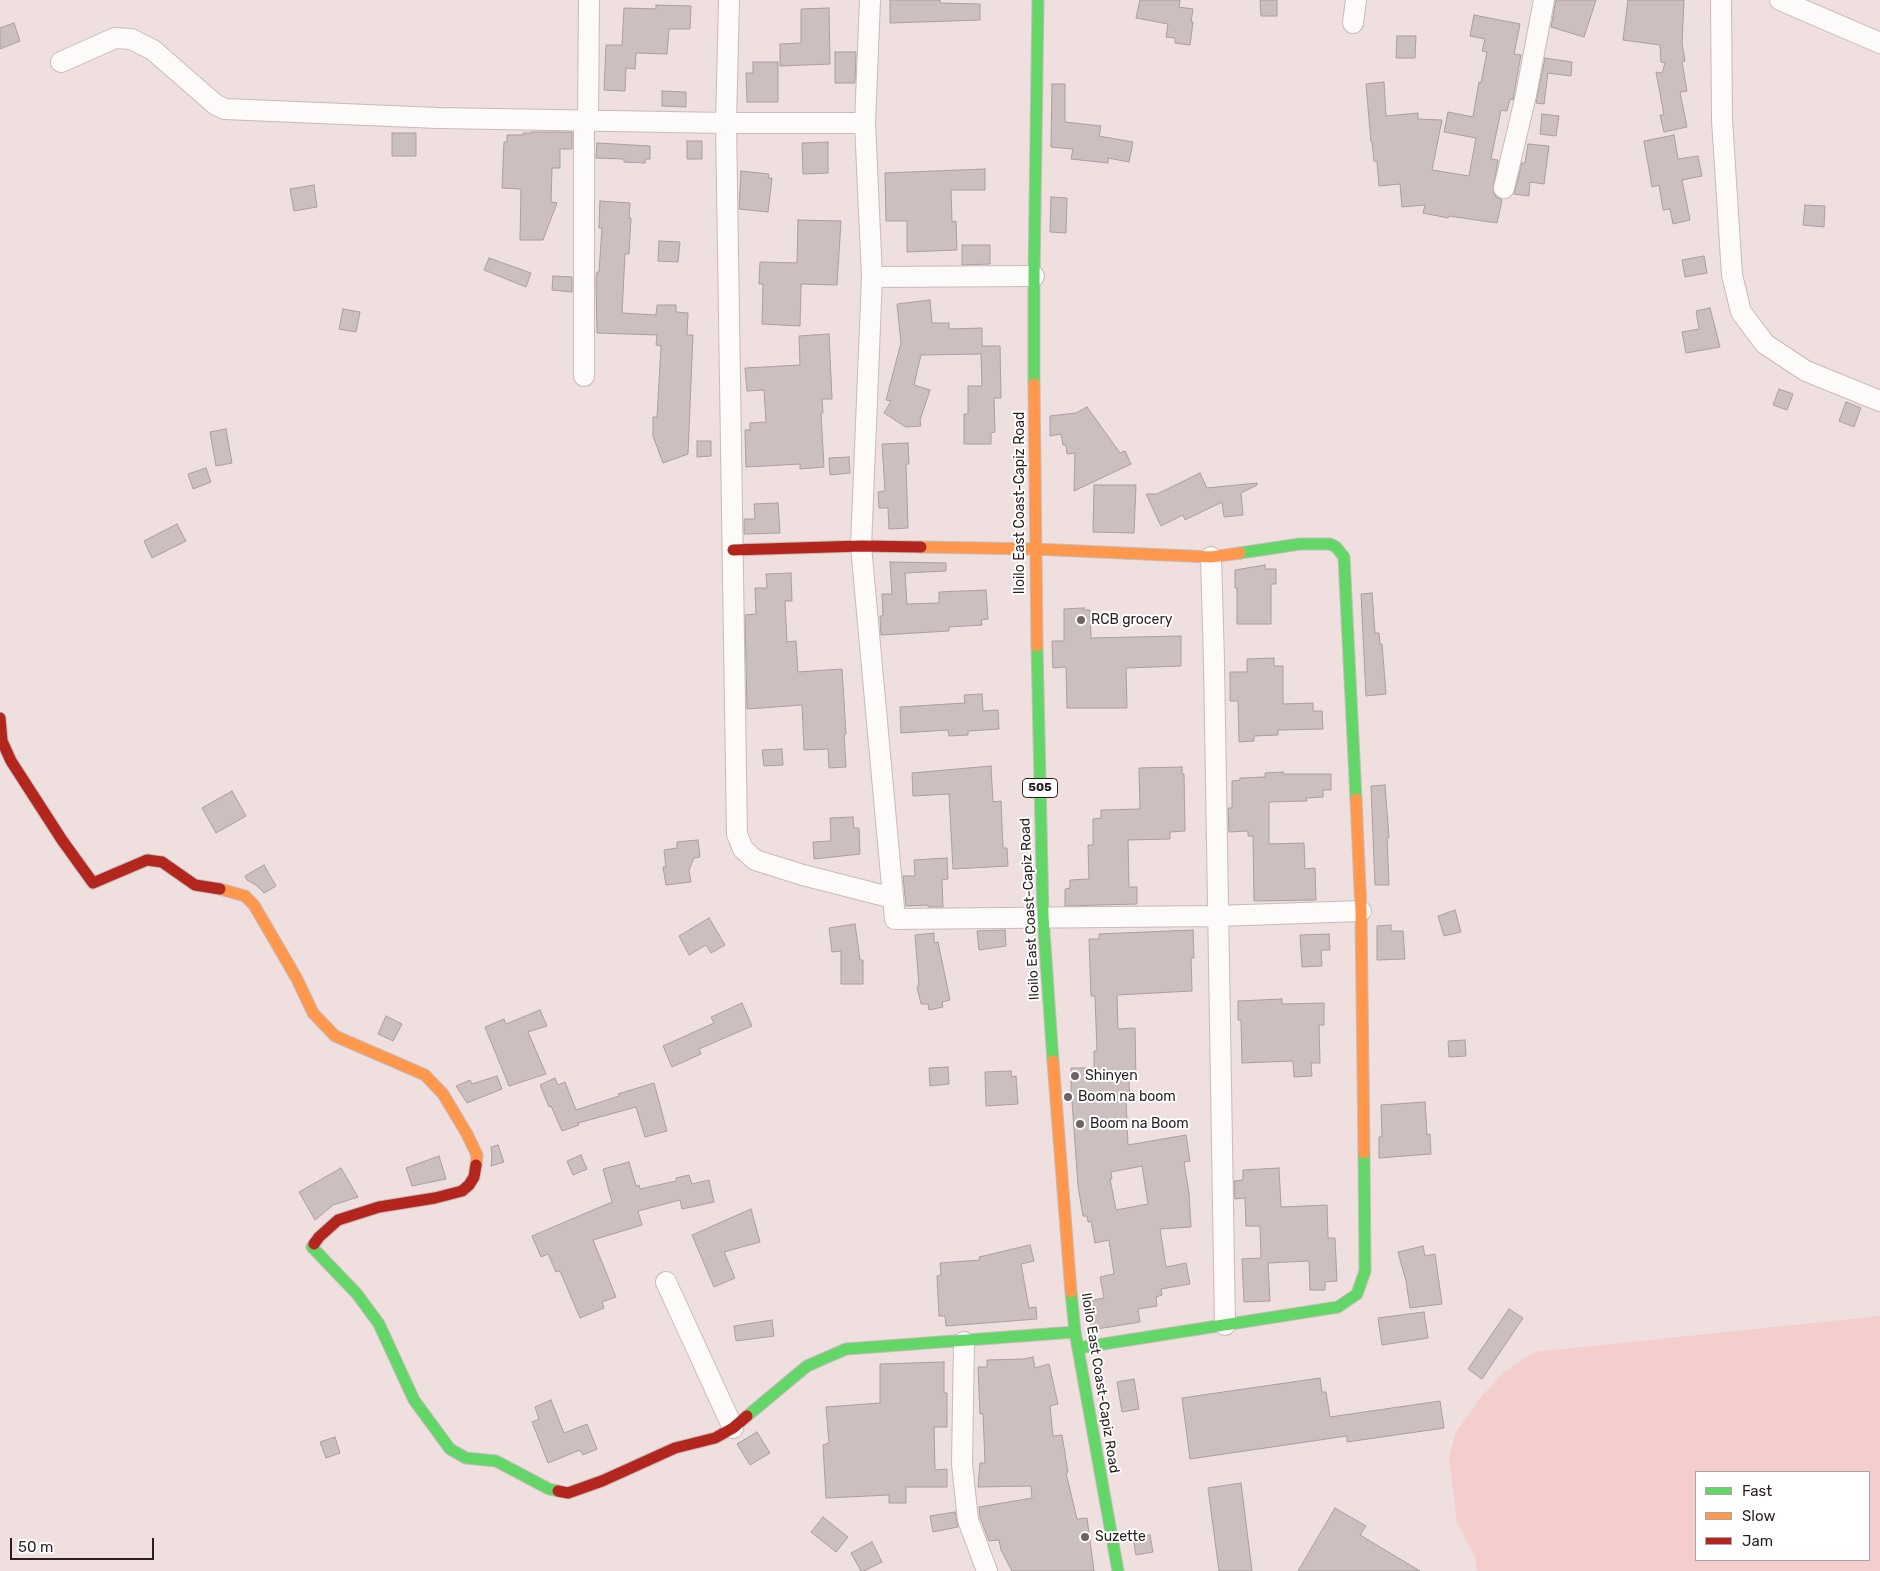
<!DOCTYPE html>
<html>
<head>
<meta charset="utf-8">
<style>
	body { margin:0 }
	#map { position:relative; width:1880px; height:1571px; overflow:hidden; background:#efdfdf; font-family:Rubik,sans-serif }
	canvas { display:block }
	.legend { position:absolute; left:1695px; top:1471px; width:175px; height:90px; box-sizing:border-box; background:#fff; border:1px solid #a9a5a5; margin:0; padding:6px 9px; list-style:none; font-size:15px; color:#291f1f }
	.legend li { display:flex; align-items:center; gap:10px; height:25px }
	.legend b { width:25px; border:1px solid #a9a5a5 }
	.scale { position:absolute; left:10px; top:1538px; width:144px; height:22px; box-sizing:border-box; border:2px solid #291f1f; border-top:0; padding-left:6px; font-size:15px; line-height:18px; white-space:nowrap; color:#291f1f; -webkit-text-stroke:4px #fff; paint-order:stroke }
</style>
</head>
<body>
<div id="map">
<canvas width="1880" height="1571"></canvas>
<ul class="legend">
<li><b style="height:6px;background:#63d668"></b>Fast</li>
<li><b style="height:6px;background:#ff974d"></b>Slow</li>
<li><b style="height:6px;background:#b3261e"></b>Jam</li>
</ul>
<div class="scale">50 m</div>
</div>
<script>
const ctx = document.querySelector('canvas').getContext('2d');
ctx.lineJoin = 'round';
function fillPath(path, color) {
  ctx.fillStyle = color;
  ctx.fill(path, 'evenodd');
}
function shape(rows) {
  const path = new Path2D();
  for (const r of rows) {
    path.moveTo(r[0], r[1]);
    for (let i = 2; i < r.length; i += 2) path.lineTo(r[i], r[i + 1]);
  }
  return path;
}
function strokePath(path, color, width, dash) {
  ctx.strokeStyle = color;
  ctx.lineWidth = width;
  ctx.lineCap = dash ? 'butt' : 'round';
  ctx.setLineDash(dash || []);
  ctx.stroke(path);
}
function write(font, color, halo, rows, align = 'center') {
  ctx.font = font + ' Rubik,sans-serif';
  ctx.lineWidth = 4;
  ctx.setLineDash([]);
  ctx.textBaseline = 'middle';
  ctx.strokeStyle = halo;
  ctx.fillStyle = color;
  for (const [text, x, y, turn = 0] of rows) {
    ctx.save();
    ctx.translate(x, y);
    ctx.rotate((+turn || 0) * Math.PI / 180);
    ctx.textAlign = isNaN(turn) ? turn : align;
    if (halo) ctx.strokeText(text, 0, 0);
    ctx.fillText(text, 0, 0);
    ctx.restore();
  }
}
const green = shape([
	[1880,1316,1880,1571,1477,1571,1475,1557,1457,1522,1449,1456,1456,1432,1483,1395,1504,1372,1534,1352],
	[1869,1472,1869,1560,1696,1560,1696,1472]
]);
const building = shape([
	[890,0,940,0,940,3,980,4,980,20,890,23,890,0],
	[1140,0,1180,0,1179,7,1193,9,1191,22,1193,22,1190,45,1175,43,1175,38,1166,37,1168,24,1136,18,1140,0],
	[1260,0,1277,0,1277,16,1261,16,1260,0],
	[1556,0,1596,0,1584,37,1551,27,1556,0],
	[1628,0,1684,0,1682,43,1685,61,1682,62,1687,91,1680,92,1687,127,1664,132,1660,115,1664,115,1656,72,1662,73,1665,63,1661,62,1660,45,1623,40,1628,0],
	[656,5,691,6,690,29,669,29,667,54,636,53,635,69,626,68,625,91,604,90,606,45,622,45,624,8,656,9,656,5],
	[829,8,830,64,780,66,780,44,801,43,801,9,829,8],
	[1474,15,1520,24,1514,54,1521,55,1514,93,1513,100,1510,99,1507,111,1501,110,1491,159,1498,160,1493,191,1496,197,1502,200,1497,223,1449,216,1448,218,1423,213,1425,205,1402,207,1400,184,1379,186,1377,161,1374,161,1372,142,1371,142,1366,84,1384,82,1386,116,1418,113,1418,119,1442,120,1432,170,1469,176,1476,138,1444,132,1448,112,1473,117,1479,82,1481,83,1487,52,1482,51,1485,39,1470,36,1474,15],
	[14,23,20,41,0,49,0,28,14,23],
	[1397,36,1416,36,1415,58,1396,58,1397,36],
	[835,52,856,52,855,83,835,83,835,52],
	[1545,58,1572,62,1571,76,1548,73,1544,104,1536,103,1545,58],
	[753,62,778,62,778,102,747,102,746,73,753,73,753,62],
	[1052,84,1065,84,1065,122,1101,126,1099,136,1133,142,1129,162,1108,158,1108,163,1071,159,1073,149,1051,147,1052,84],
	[662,91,686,92,686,107,662,106,662,91],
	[1542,114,1559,116,1556,136,1540,134,1542,114],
	[532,132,572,132,572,149,560,149,560,168,552,168,551,202,557,203,543,240,520,240,521,189,502,188,504,142,507,142,507,135,523,135,523,133,532,133,532,132],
	[392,133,416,133,416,156,392,156,392,133],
	[1674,135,1678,159,1698,156,1702,176,1682,180,1690,220,1673,224,1670,209,1663,210,1659,185,1652,187,1644,141,1674,135],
	[687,141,702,141,702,159,687,159,687,141],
	[828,142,828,173,803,174,802,143,828,142],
	[597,143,650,146,650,159,645,159,645,163,624,162,624,159,596,158,597,143],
	[1528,144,1549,146,1544,184,1530,182,1529,196,1514,194,1522,163,1525,163,1528,144],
	[985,169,985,190,951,190,952,222,956,221,957,250,907,252,907,221,886,221,885,173,985,169],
	[741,171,769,174,768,178,772,178,768,212,739,209,741,171],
	[314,185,317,207,294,211,290,189,314,185],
	[1051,197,1067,198,1066,233,1050,232,1051,197],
	[600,201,630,203,629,218,631,218,629,254,625,254,622,313,656,315,657,305,676,305,676,312,688,313,687,335,693,335,688,454,663,463,653,436,653,417,657,417,661,346,656,345,657,335,597,333,596,279,597,272,599,272,602,228,599,228,600,201],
	[1805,205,1825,206,1824,227,1803,225,1805,205],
	[798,220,841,221,837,285,801,284,800,326,762,324,763,284,759,284,760,262,797,263,798,220],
	[659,241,680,242,678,262,658,261,659,241],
	[962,245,990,245,990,264,962,265,962,245],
	[1704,256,1707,273,1685,277,1682,260,1704,256],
	[489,258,531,273,526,287,484,270,489,258],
	[553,276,572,277,572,292,552,290,553,276],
	[930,300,932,323,949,323,949,329,982,328,982,346,1000,346,1001,398,994,398,995,432,991,433,991,444,964,444,964,414,968,414,968,386,982,386,981,354,921,355,914,385,930,390,920,420,921,426,906,427,884,413,891,401,886,400,901,343,897,304,930,300],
	[1710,308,1720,347,1686,353,1682,332,1699,329,1696,311,1710,308],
	[343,309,360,312,356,332,339,329,343,309],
	[829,334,832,399,822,399,823,413,821,413,824,467,800,469,800,464,746,467,745,430,750,430,750,423,766,422,764,390,747,391,745,368,800,365,799,336,829,334],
	[1779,389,1793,394,1787,410,1773,405,1779,389],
	[1846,402,1861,408,1854,427,1839,421,1846,402],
	[1087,407,1120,453,1125,451,1131,464,1074,491,1075,453,1067,454,1066,445,1063,445,1061,434,1050,436,1050,416,1076,413,1087,407],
	[226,429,232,463,216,466,210,432,226,429],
	[697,441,711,441,711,456,697,457,697,441],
	[908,443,909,464,906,464,908,528,889,529,888,508,879,508,878,492,885,491,882,444,908,443],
	[849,457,850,473,830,475,829,458,849,457],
	[206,468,211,482,193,489,188,474,206,468],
	[1200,473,1207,488,1257,483,1257,485,1241,493,1243,515,1224,517,1222,502,1185,520,1183,515,1161,526,1146,494,1157,494,1200,473],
	[1094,485,1136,485,1134,533,1093,532,1094,485],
	[778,503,780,533,744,534,744,519,755,519,754,504,778,503],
	[177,524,186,541,152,558,144,541,177,524],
	[890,562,946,563,946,571,905,573,907,604,939,603,939,592,986,590,988,619,981,620,982,625,949,627,949,631,881,635,880,616,883,616,882,594,892,594,890,562],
	[1265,565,1265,569,1276,569,1276,584,1271,584,1271,624,1237,624,1237,588,1235,588,1235,570,1265,565],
	[791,573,792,601,785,601,787,642,796,641,798,672,842,669,846,734,844,735,846,767,829,768,828,749,804,750,802,705,747,709,745,615,756,614,755,588,767,588,766,574,791,573],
	[1372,593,1375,633,1379,633,1380,644,1382,644,1386,694,1366,696,1361,594,1372,593],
	[1084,608,1084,610,1090,610,1091,638,1181,636,1181,666,1126,668,1127,708,1067,708,1066,667,1053,668,1052,641,1064,641,1064,609,1084,608],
	[1274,658,1274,666,1283,666,1283,704,1313,703,1313,711,1322,711,1323,729,1278,730,1278,735,1254,736,1254,741,1239,742,1238,701,1230,701,1230,672,1247,672,1247,659,1274,658],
	[982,694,983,711,998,710,999,729,968,731,968,735,949,736,948,730,901,733,900,707,965,703,964,695,982,694],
	[782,749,783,765,764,766,762,750,782,749],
	[991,766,993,802,1001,801,1003,848,1007,848,1008,866,953,869,949,794,913,796,912,773,991,766],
	[1182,767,1182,774,1184,774,1185,831,1170,832,1170,839,1128,840,1129,887,1137,887,1137,904,1065,906,1065,889,1070,888,1070,880,1089,879,1088,845,1093,845,1093,819,1101,818,1101,810,1140,809,1139,768,1182,767],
	[1283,772,1283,774,1331,774,1331,790,1323,790,1323,797,1306,798,1307,801,1269,802,1269,844,1304,843,1305,869,1315,868,1316,900,1254,901,1253,836,1248,836,1248,831,1229,832,1228,808,1232,808,1232,781,1240,780,1240,778,1265,777,1265,773,1283,772],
	[1385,785,1389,838,1387,838,1389,885,1375,885,1371,786,1385,785],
	[232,791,246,816,216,833,202,808,232,791],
	[853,817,854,828,859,828,860,854,814,859,813,842,831,841,830,818,853,817],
	[698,840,700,857,694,858,689,870,691,882,666,885,663,867,666,867,664,850,677,848,677,842,698,840],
	[947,858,948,879,942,880,943,907,928,907,928,905,906,906,903,876,915,876,914,860,947,858],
	[264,865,276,886,264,893,256,885,247,880,245,876,264,865],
	[1455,910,1461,932,1444,936,1438,916,1455,910],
	[709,918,725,945,711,953,706,945,689,955,679,936,709,918],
	[855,924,860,960,863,960,863,984,841,984,841,951,832,952,829,928,855,924],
	[1391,925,1391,931,1403,931,1405,959,1377,960,1377,926,1391,925],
	[1005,930,1006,946,979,950,977,931,1005,930],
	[1193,930,1194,958,1191,958,1192,991,1117,995,1118,1029,1135,1028,1136,1079,1129,1080,1130,1100,1126,1100,1128,1145,1186,1135,1190,1161,1184,1162,1189,1193,1191,1227,1160,1229,1166,1267,1186,1263,1190,1284,1161,1289,1162,1295,1156,1297,1157,1306,1138,1309,1140,1322,1091,1330,1088,1301,1104,1298,1100,1277,1114,1274,1109,1240,1095,1243,1091,1221,1088,1222,1087,1216,1083,1216,1078,1186,1071,1087,1071,1068,1094,1068,1094,1051,1097,1051,1095,996,1091,996,1089,939,1099,939,1099,934,1193,930],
	[1142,1166,1148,1204,1116,1210,1110,1179,1112,1179,1111,1172,1142,1166],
	[934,933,934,943,938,942,950,1000,942,1002,943,1007,929,1010,928,1004,921,1004,917,987,919,986,915,935,934,933],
	[1329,934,1330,950,1321,950,1322,966,1302,967,1300,935,1329,934],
	[1282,999,1282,1004,1324,1003,1324,1025,1319,1025,1320,1063,1311,1063,1312,1076,1294,1077,1293,1061,1242,1063,1241,1020,1238,1020,1238,1001,1282,999],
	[742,1003,752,1026,699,1049,701,1054,672,1067,663,1046,714,1023,711,1017,742,1003],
	[540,1010,547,1026,528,1032,546,1074,509,1086,485,1027,504,1019,506,1024,540,1010],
	[386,1016,402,1024,393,1041,378,1034,386,1016],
	[1465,1040,1466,1056,1449,1057,1448,1041,1465,1040],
	[948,1067,949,1084,930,1086,929,1068,948,1067],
	[1011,1071,1012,1077,1016,1076,1018,1104,986,1106,985,1072,1011,1071],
	[497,1076,502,1089,467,1103,456,1086,470,1080,472,1084,497,1076],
	[555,1078,558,1085,565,1082,576,1110,619,1096,618,1094,654,1083,667,1131,645,1137,636,1107,578,1123,579,1125,562,1131,551,1106,549,1107,540,1085,555,1078],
	[1425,1102,1427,1135,1430,1134,1431,1154,1379,1158,1379,1137,1382,1137,1381,1105,1425,1102],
	[498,1145,504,1162,491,1166,492,1157,491,1147,498,1145],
	[581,1155,587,1169,573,1175,567,1161,581,1155],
	[439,1156,446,1179,412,1186,406,1168,439,1156],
	[629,1162,636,1186,639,1185,640,1189,676,1181,676,1178,689,1175,692,1184,709,1180,714,1202,682,1209,680,1200,638,1211,642,1225,593,1240,616,1297,602,1302,604,1308,580,1318,560,1271,556,1272,548,1254,541,1257,532,1236,612,1202,603,1169,629,1162],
	[341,1168,358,1197,333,1205,315,1220,299,1192,341,1168],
	[1279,1168,1281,1207,1327,1205,1328,1238,1335,1238,1337,1281,1325,1282,1325,1290,1310,1290,1309,1261,1268,1263,1270,1301,1244,1302,1242,1259,1261,1258,1260,1226,1246,1226,1245,1198,1235,1199,1234,1181,1243,1180,1243,1170,1279,1168],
	[751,1209,760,1242,724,1252,735,1278,714,1287,692,1235,751,1209],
	[1030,1245,1034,1261,1021,1264,1029,1308,1036,1307,1037,1319,946,1326,945,1316,939,1316,937,1276,941,1275,940,1263,980,1260,979,1257,1030,1245],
	[1423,1246,1425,1256,1435,1254,1442,1304,1410,1308,1406,1281,1398,1252,1423,1246],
	[1509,1309,1523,1318,1482,1379,1468,1369,1509,1309],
	[1424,1312,1428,1338,1382,1345,1378,1318,1424,1312],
	[772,1320,774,1336,736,1341,734,1326,772,1320],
	[1033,1357,1035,1368,1049,1364,1058,1404,1050,1406,1053,1436,1062,1435,1068,1472,1066,1473,1077,1519,1087,1518,1094,1571,1012,1571,1001,1550,999,1540,989,1541,980,1517,979,1507,1032,1498,1031,1486,978,1487,980,1463,985,1463,983,1414,980,1414,978,1367,987,1367,987,1360,1024,1359,1033,1357],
	[944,1362,944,1393,947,1393,947,1427,934,1427,935,1470,947,1469,947,1487,906,1487,906,1503,889,1503,889,1495,826,1498,823,1445,829,1443,826,1407,880,1403,880,1364,944,1362],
	[1320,1378,1322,1392,1326,1392,1330,1417,1440,1401,1444,1428,1347,1442,1347,1436,1190,1459,1182,1398,1320,1378],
	[1134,1379,1139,1409,1122,1412,1117,1382,1134,1379],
	[551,1400,564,1433,587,1424,597,1449,583,1455,580,1450,548,1463,532,1422,539,1419,535,1407,551,1400],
	[757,1432,770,1453,750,1465,737,1444,757,1432],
	[335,1437,340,1453,326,1458,320,1442,335,1437],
	[1241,1483,1252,1571,1219,1571,1208,1488,1241,1483],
	[1335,1508,1366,1526,1360,1535,1420,1571,1298,1571,1335,1508],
	[955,1512,958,1527,933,1532,930,1516,955,1512],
	[823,1517,848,1537,836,1552,811,1532,823,1517],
	[1150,1535,1153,1552,1136,1555,1133,1537,1150,1535],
	[872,1542,882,1562,864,1571,861,1571,851,1553,872,1542]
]);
const street = shape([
	[729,0,726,123,737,834,743,849,755,860,803,875,893,898],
	[870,0,865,123,872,277,1034,276],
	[1721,0,1722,120,1732,275,1741,312,1765,344,1806,371,1880,401],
	[1780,0,1880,43],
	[1353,23,1356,0],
	[61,62,115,38,131,39,153,50,216,105,225,109,438,118,726,123,865,123],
	[584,121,584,376],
	[588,121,589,0],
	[1504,188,1526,95,1544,0],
	[872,277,861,546,895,919,1217,916,1361,911],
	[1211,557,1214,662,1225,1325],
	[666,1282,733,1428],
	[964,1342,962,1464,968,1520,987,1571]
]);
const fast = shape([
	[1034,384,1034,276,1038,0],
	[1240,553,1300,544,1330,544,1336,547,1344,557,1356,799],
	[1037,646,1043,917,1053,1061],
	[314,1244,312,1247,357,1294,379,1324,414,1400,450,1449,466,1458,496,1461,549,1489,558,1491],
	[1071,1292,1075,1332,1118,1571],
	[1078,1348,1338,1307,1357,1294,1365,1271,1364,1153],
	[747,1416,807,1366,846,1349,1075,1332]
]);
const slow = shape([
	[1034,384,1037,646],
	[921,547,1034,549,1211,557,1240,553],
	[1356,799,1361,911,1364,1153],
	[220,889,245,896,254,905,297,979,313,1013,335,1036,425,1075,443,1094,467,1134,477,1155,476,1165],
	[1053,1061,1071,1292]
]);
const jam = shape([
	[733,550,861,546,921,547],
	[0,718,2,741,11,761,62,840,93,883,147,860,162,862,195,885,220,889],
	[314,1244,319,1237,338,1220,379,1207,435,1198,462,1191,469,1185,474,1177,476,1165],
	[558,1491,568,1493,602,1481,675,1448,715,1438,733,1428,747,1416]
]);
const markers = [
	[1081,620,5,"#6e6262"],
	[1075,1076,5,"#6e6262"],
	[1068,1097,5,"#6e6262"],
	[1080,1124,5,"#6e6262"],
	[1085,1537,5,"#6e6262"]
];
const shields = [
	[1040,788,35]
];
const shieldNames = [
	["505",1040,788]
];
const streetNames = [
	["Iloilo East Coast-Capiz Road",1020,503,-90],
	["Iloilo East Coast-Capiz Road",1030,909,-93],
	["Iloilo East Coast-Capiz Road",1100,1383,81]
];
const poiNames = [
	["RCB grocery",1091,620],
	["Shinyen",1085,1076],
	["Boom na boom",1078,1097],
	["Boom na Boom",1090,1124],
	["Suzette",1095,1537]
];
fillPath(green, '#f4cdcd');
fillPath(building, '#ccbfbf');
strokePath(building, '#aa9e9e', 1);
strokePath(street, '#c8bbba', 22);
strokePath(fast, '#c8bbba', 13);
strokePath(slow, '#c8bbba', 13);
strokePath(jam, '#c8bbba', 13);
strokePath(street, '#fdfafa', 20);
strokePath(fast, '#63d668', 11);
strokePath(slow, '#ff974d', 11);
strokePath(jam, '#b3261e', 11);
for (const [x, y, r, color] of markers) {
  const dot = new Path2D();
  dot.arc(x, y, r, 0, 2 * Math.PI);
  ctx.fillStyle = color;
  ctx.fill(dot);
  strokePath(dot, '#fff', 2);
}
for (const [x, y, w] of shields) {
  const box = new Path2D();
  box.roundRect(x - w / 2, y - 9.5, w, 19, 4);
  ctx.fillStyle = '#fff';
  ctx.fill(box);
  strokePath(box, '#291f1f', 1);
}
write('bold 12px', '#291f1f', null, shieldNames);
write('14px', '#291f1f', '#fff', streetNames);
write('14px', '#291f1f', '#fff', poiNames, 'left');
</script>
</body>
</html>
